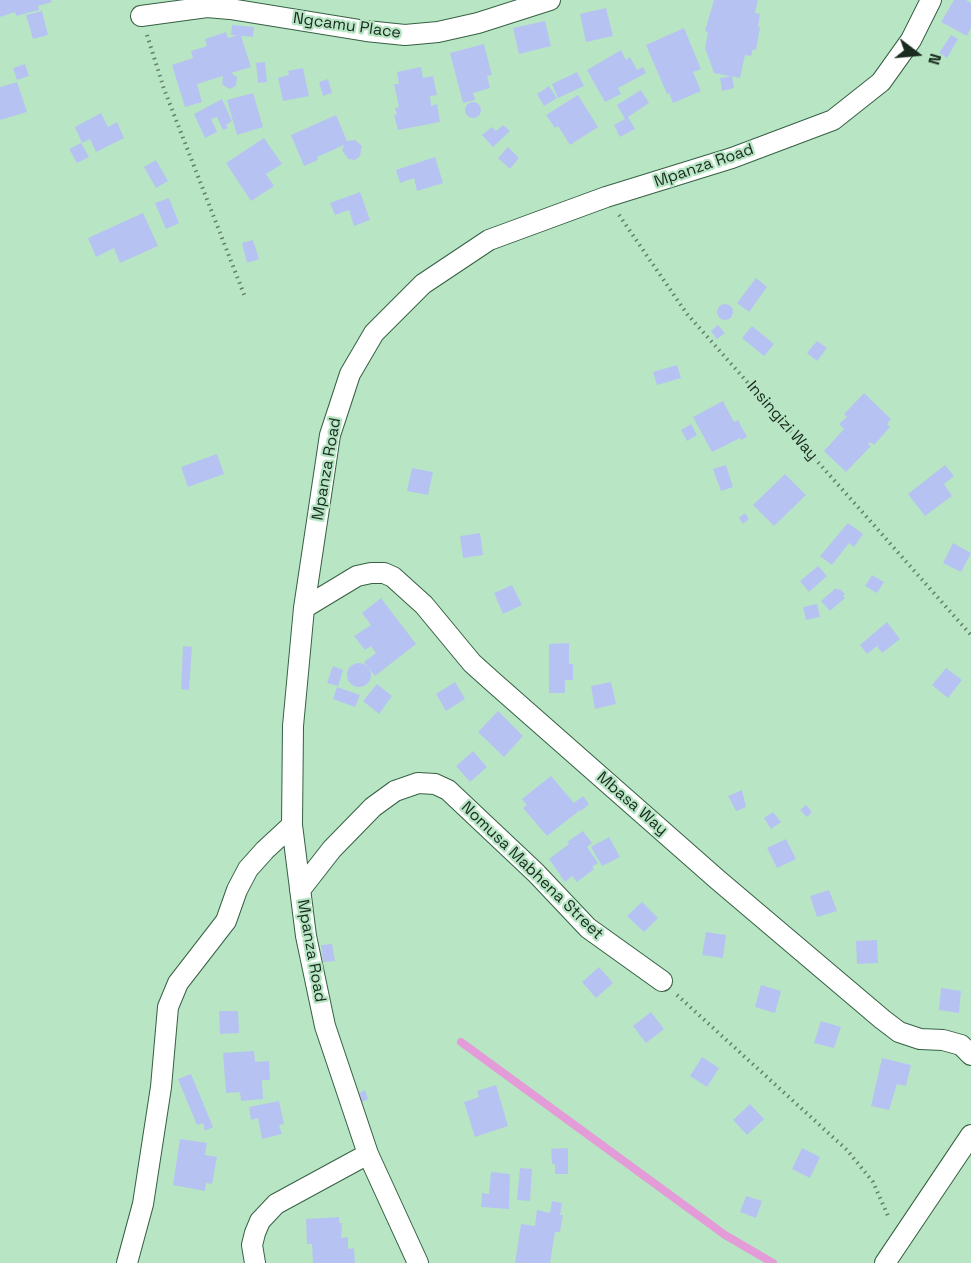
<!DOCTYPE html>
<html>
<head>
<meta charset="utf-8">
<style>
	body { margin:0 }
	#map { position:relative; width:971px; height:1263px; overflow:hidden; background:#b8e6c4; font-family:"Space Grotesk",sans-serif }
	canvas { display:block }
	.north { position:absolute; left:887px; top:24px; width:60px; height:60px; -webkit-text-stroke:4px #b8e6c4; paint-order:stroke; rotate:106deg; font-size:16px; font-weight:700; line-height:24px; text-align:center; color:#192b1f }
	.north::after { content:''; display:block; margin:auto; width:21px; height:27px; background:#192b1f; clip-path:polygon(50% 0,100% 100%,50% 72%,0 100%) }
</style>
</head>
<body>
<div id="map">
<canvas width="971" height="1263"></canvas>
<div class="north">N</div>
</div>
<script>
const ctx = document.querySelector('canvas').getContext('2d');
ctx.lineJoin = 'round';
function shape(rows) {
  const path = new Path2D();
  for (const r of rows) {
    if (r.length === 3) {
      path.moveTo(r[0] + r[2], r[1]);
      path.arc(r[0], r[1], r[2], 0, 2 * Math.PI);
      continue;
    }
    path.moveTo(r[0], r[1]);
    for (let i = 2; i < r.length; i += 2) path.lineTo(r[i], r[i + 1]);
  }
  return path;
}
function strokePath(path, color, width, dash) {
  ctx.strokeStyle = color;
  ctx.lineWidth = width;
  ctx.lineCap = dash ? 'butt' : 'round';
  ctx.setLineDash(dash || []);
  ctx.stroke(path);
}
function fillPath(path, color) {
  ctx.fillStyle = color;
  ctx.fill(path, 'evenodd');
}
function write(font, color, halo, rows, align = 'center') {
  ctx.font = font + ' "Space Grotesk",sans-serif';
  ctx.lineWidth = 4.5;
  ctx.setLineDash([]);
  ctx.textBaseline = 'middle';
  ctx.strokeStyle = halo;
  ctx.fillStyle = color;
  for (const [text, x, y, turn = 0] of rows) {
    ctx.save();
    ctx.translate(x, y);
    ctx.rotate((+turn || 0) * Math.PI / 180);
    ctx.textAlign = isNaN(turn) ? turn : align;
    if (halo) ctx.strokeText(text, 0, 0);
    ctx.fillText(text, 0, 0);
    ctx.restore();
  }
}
const stream = shape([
	[461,1042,725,1235,773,1263]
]);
const building = shape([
	[0,0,51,0,52,2,38,6,39,10,16,16,15,12,0,17],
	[714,0,758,0,755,13,760,14,758,27,760,27,756,50,753,49,751,56,745,55,740,78,714,73,705,48,708,32,705,31],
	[954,0,966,0,971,3,971,28,967,36,941,22],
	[606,8,613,36,586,42,580,14],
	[42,11,48,35,33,39,26,15],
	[545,21,551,46,519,54,513,28],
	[232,25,254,27,253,37,241,36,251,67,231,73,237,77,236,86,229,89,222,84,223,76,197,84,202,102,185,107,172,65,193,58,191,51,207,46,205,39,226,32,228,38,237,35,231,35],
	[684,28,701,69,693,72,701,91,673,103,669,93,667,94,646,45],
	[951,35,958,39,947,58,939,53],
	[484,44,492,75,487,76,490,88,473,93,475,100,463,103,450,53],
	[621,50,626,60,630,57,637,70,643,67,646,73,618,88,621,94,605,102,587,70],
	[265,62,267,82,258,83,256,63],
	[25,64,29,76,17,80,13,68],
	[421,67,423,78,433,76,437,95,430,96,431,106,437,104,440,122,398,130,394,115,397,114,395,108,399,107,394,84,399,84,397,72],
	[303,68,309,96,283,101,278,78,289,75,288,71],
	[577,72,584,86,558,98,552,84],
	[732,76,734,88,722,91,720,78],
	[328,79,332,93,323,96,319,82],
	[17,82,27,112,0,120,0,87],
	[549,86,557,98,544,106,537,94],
	[641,90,649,103,628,117,635,129,620,137,614,125,625,119,617,105],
	[253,93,263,127,237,135,227,100],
	[578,95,598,127,570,145,558,126,555,128,546,115],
	[222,99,232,121,226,125,228,128,223,130,217,117,211,119,217,132,205,138,194,114],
	[473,110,8],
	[101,113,108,127,117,122,124,138,96,152,90,139,82,143,75,127],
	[336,115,347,141,355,140,362,146,360,156,355,160,348,159,342,150,344,145,317,157,318,160,304,166,291,135],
	[503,125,510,131,493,147,482,135,492,127,496,131],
	[264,138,282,164,266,174,274,186,251,201,226,163],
	[81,143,89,157,77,163,69,149],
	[508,147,519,158,510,169,498,158],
	[435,157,443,183,417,191,414,178,400,183,396,170],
	[156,160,168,181,156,188,144,167],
	[360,192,370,220,354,226,349,210,335,215,330,203],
	[169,198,179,223,166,229,155,203],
	[143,213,158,246,120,263,114,248,96,257,88,238],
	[253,240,259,259,247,263,242,243],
	[756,278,767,287,749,312,737,303],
	[725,312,8],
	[718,325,725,333,717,339,711,331],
	[752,326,774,344,764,356,742,338],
	[817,341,827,348,817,361,807,353],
	[677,365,681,378,657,385,653,372],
	[864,393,891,419,887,424,890,427,874,445,870,442,868,444,871,446,846,472,824,451,844,429,839,424,847,417,844,414],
	[723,401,734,422,738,420,747,437,741,440,740,438,712,452,693,417],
	[691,424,697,435,687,441,681,430],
	[217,454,224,474,188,487,181,467],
	[726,465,733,487,721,491,713,469],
	[945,465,954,476,944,484,952,496,925,516,908,494],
	[412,468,433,472,428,495,407,491],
	[785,474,806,495,774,526,753,505],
	[745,513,749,519,743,524,739,518],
	[848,523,863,534,854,547,849,543,832,565,820,556],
	[480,533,483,555,463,558,460,536],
	[953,543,971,553,961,572,943,563],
	[818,566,827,576,809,592,800,581],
	[872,575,884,582,877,593,865,586],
	[512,585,522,605,503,614,494,593],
	[836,588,838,590,840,589,845,594,843,596,845,598,830,611,821,601],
	[381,598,416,644,375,676,364,662,376,653,371,646,365,650,354,636,371,625,362,613],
	[817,604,820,617,806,620,803,607],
	[887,622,900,639,882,653,877,646,867,654,860,645],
	[569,643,569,664,573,664,573,680,565,680,565,693,549,693,549,644],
	[183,646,192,647,189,690,181,689],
	[359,675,12],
	[333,666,343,670,338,686,327,683],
	[946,668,962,680,948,698,932,685],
	[455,682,465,699,446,711,436,694],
	[611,682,616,704,595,709,591,686],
	[377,684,392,696,379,714,363,701],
	[337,687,360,695,355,707,333,699],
	[498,711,523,736,504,757,478,732],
	[473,751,487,767,470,782,456,766],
	[551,776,574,803,583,796,589,804,581,811,580,810,547,836,523,808,527,805,522,799],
	[742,790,746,807,736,811,728,796],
	[806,805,812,812,807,817,800,810],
	[773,812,781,822,771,829,764,818],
	[583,831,592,843,587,847,598,863,592,867,594,869,577,882,572,876,565,882,549,859,569,844,567,842],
	[609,837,620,857,602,866,591,847],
	[786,839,796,859,777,868,767,848],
	[829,890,837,911,817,917,810,896],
	[642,902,658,918,644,932,627,916],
	[706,932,726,935,723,958,702,955],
	[877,940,878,963,857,964,856,941],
	[332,944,335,961,323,962,321,945],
	[599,967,613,983,596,998,582,982],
	[761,985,781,991,775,1013,755,1007],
	[941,988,961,991,959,1013,939,1010],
	[219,1011,238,1011,239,1033,220,1034],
	[651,1012,664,1029,646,1043,633,1026],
	[821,1021,841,1027,834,1048,814,1043],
	[254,1051,255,1062,269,1061,270,1080,262,1080,263,1099,241,1101,240,1092,226,1093,223,1053],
	[702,1057,719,1068,707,1087,690,1076],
	[882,1058,911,1065,906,1086,897,1084,889,1110,871,1106],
	[191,1074,213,1127,205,1131,203,1123,197,1125,178,1079],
	[496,1085,508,1126,475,1137,464,1102,479,1097,477,1091],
	[365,1090,368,1099,362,1102,359,1093],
	[279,1101,284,1124,279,1125,282,1134,262,1139,258,1118,251,1120,249,1107],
	[750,1104,764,1119,747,1135,733,1120],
	[180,1139,207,1143,205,1155,217,1157,212,1184,206,1183,205,1191,173,1185],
	[568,1148,568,1174,555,1174,555,1164,552,1164,551,1149],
	[802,1148,820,1157,810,1178,792,1169],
	[520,1168,532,1169,530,1201,517,1200],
	[491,1172,510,1174,509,1209,481,1207,482,1193,489,1194],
	[746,1196,762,1201,756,1218,740,1212],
	[552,1201,562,1203,560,1215,563,1215,560,1232,555,1232,550,1263,515,1263,521,1224,535,1226,537,1210,550,1213],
	[339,1217,339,1223,342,1223,341,1238,348,1237,348,1249,354,1248,355,1263,313,1263,312,1244,307,1244,306,1219]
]);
const path = shape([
	[147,35,164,89,245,297],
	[619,215,687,314,971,635],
	[677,995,847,1150,873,1182,889,1218]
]);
const street = shape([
	[141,16,207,7,230,9,366,31,405,35,438,32,478,23,550,0],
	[304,608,357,576,371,573,384,573,393,577,424,605,472,663,492,681,718,880,882,1019,899,1032,920,1039,943,1040,961,1045,971,1055],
	[300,890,332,849,373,807,395,791,418,783,435,784,448,790,536,873,588,928,662,981],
	[127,1263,143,1204,161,1087,168,1007,178,983,226,921,237,890,248,869,265,850,292,825],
	[255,1263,252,1245,255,1233,260,1221,276,1204,368,1154],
	[418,1263,368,1154,325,1026,306,936,292,825,293,726,304,608,330,435,350,374,374,333,423,284,489,240,606,197,732,158,833,120,881,82,911,40,931,0],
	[885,1263,971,1135]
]);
const streetNames = [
	["Ngcamu Place",347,26,8],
	["Mpanza Road",704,166,-19],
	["Insingizi Way",782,421,49],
	["Mpanza Road",327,469,-80],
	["Mbasa Way",632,804,41],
	["Nomusa Mabhena Street",532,871,44],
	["Mpanza Road",311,951,80]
];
strokePath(stream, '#e39cd7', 8);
fillPath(building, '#b6c3f2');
strokePath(street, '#366043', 22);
strokePath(path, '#62806a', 4, [1.5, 4.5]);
strokePath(street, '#fff', 20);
write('16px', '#192b1f', '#b8e6c4', streetNames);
</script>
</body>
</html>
